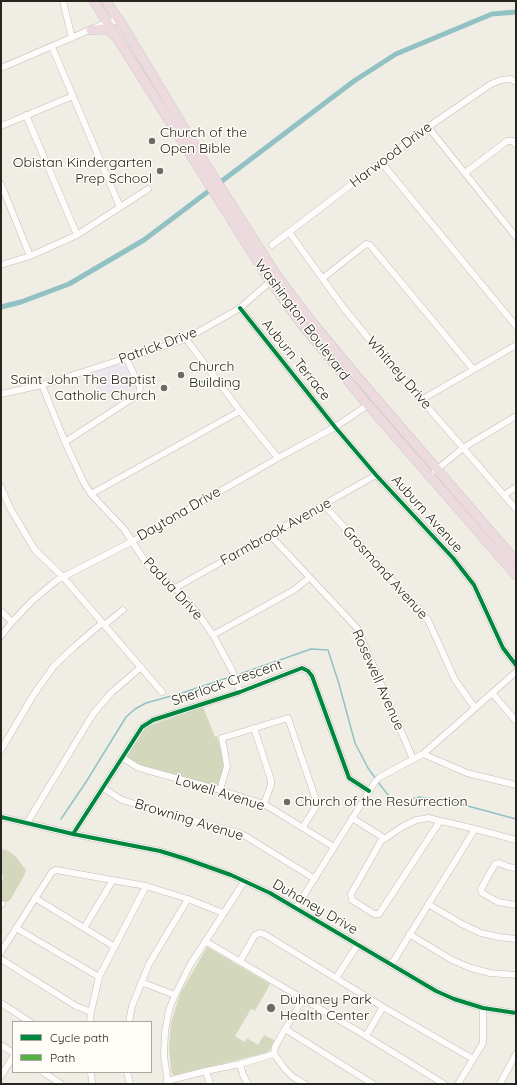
<!DOCTYPE html>
<html>
<head>
<meta charset="utf-8">
<style>
	body { margin:0 }
	#map { position:relative; width:517px; height:1085px; overflow:hidden; background:#f0ede5; font-family:Quicksand,sans-serif }
	canvas { display:block }
	.frame { position:absolute; inset:0; border:2px solid #272520; pointer-events:none }
	.legend { position:absolute; left:12px; top:1021px; width:140px; height:52px; box-sizing:border-box; background:#fffdf7; border:1px solid #a9a7a1; margin:0; padding:5px 7px; list-style:none; font-size:12px; color:#272520 }
	.legend li { display:flex; align-items:center; gap:8px; height:20px }
	.legend b { width:20px; border:1px solid #a9a7a1 }
</style>
</head>
<body>
<div id="map">
<canvas width="517" height="1085"></canvas>
<div class="frame"></div>
<ul class="legend">
<li><b style="height:5px;background:#00873e"></b>Cycle path</li>
<li><b style="height:5px;background:#56b245"></b>Path</li>
</ul>
</div>
<script>
const ctx = document.querySelector('canvas').getContext('2d');
ctx.lineJoin = 'round';
function fillPath(path, color) {
  ctx.fillStyle = color;
  ctx.fill(path, 'evenodd');
}
function shape(rows) {
  const path = new Path2D();
  for (const r of rows) {
    path.moveTo(r[0], r[1]);
    for (let i = 2; i < r.length; i += 2) path.lineTo(r[i], r[i + 1]);
  }
  return path;
}
function strokePath(path, color, width, dash) {
  ctx.strokeStyle = color;
  ctx.lineWidth = width;
  ctx.lineCap = dash ? 'butt' : 'round';
  ctx.setLineDash(dash || []);
  ctx.stroke(path);
}
function write(font, color, halo, rows, align = 'center') {
  ctx.font = font + ' Quicksand,sans-serif';
  ctx.lineWidth = 3;
  ctx.setLineDash([]);
  ctx.textBaseline = 'middle';
  ctx.strokeStyle = halo;
  ctx.fillStyle = color;
  for (const [text, x, y, turn = 0] of rows) {
    ctx.save();
    ctx.translate(x, y);
    ctx.rotate((+turn || 0) * Math.PI / 180);
    ctx.textAlign = isNaN(turn) ? turn : align;
    if (halo) ctx.strokeText(text, 0, 0);
    ctx.fillText(text, 0, 0);
    ctx.restore();
  }
}
const education = shape([
	[118,364,125,365,135,384,134,390,106,410,91,372],
	[125,388,129,392,107,408,104,405,107,403,101,394,103,392,103,391,105,390,111,398]
]);
const green = shape([
	[203,707,215,737,217,736,225,764,218,785,216,787,137,764,129,758,127,756,129,752,146,727],
	[1,849,7,850,15,856,26,870,24,876,10,900,6,902,1,901,1,882,3,879,3,875,1,873],
	[207,947,270,984,255,1011,251,1009,235,1036,244,1042,247,1038,258,1045,264,1035,274,1040,270,1050,266,1053,175,1075,172,1074,171,1071,169,1045,171,1023,180,994]
]);
const stream = shape([
	[240,674,311,649,328,650,339,684,355,743,368,768,376,779],
	[378,782,395,804,419,797,453,802,516,819],
	[61,819,86,782,126,717,135,709,146,703,182,693,230,677]
]);
const canal = shape([
	[1,307,21,302,69,284,144,240,354,81,396,54,492,14,516,12]
]);
const minor = shape([
	[63,1,72,38],
	[52,47,120,207],
	[1,68,108,22,119,20],
	[26,115,77,235],
	[1,126,73,96],
	[428,127,516,237],
	[381,162,516,326],
	[465,173,507,141,513,141,516,145],
	[1,184,30,256],
	[289,232,343,307,373,344,516,509],
	[272,245,381,162,428,127,491,84,501,80,511,79,516,82],
	[1,265,30,256,77,235,148,189],
	[323,278,366,244,370,245,473,369],
	[240,308,335,427,376,475,453,558,474,585,503,648,516,665],
	[186,339,240,411,278,458],
	[42,385,65,442,84,483,91,494,124,529,148,566,175,588,190,604,201,618,213,635,232,670,240,692],
	[1,394,42,385,186,339,240,308,272,280],
	[421,400,516,345],
	[65,442,139,394,140,387,126,358],
	[435,471,463,448,516,416],
	[1,487,10,508,35,550,63,577,162,692],
	[91,494,240,411],
	[504,495,516,487],
	[324,505,428,620,455,680,475,708],
	[270,535,357,628,413,759],
	[175,588,376,475],
	[1,611,12,622],
	[104,625,123,610],
	[213,635,294,590,309,578],
	[1,636,12,622,32,601,57,580,133,541,278,458,335,427,368,405],
	[493,694,516,721],
	[254,728,271,780,271,785,264,804],
	[1,750,34,694,54,666,74,647,102,623],
	[423,754,467,773,516,785],
	[123,758,137,767,146,770,220,790,264,804,334,847],
	[103,788,122,800,132,803,242,834,315,879],
	[220,790,227,766,222,738,288,718,316,800,315,808,303,827],
	[1,817,73,834,160,851,186,859,231,875,270,893,436,991,454,999,483,1008,516,1013],
	[352,818,384,838],
	[440,821,379,914,374,914,352,900,351,894,381,841,402,827,416,820,429,818,440,821,450,823,475,829,479,830,516,840],
	[27,823,93,714,111,693,141,667],
	[73,834,142,727,153,720,240,692,302,668,308,671,312,676,349,778,369,791],
	[516,868,509,867,499,863,495,864,481,889,482,893,498,902,516,905],
	[35,898,115,947],
	[1,904,2,904],
	[428,904,462,924,481,933,499,937,516,939],
	[296,908,375,782,380,777,423,754,516,672],
	[16,928,99,977],
	[84,928,113,880],
	[409,934,452,960,471,968,490,973,516,975],
	[205,941,366,1036,444,1084],
	[1,952,52,872,56,870,146,886,188,899,223,913],
	[1,959,76,1006,91,1012],
	[240,961,255,935,260,933,264,934,383,1007,473,1059],
	[391,965,475,829],
	[336,978,358,944],
	[141,982,175,995],
	[1,1003,30,1022],
	[90,1022,91,1012,99,977,146,886],
	[129,1022,132,1006,149,964,188,899],
	[285,1029,373,1084],
	[366,1036,383,1007],
	[1,1045,13,1053],
	[274,1054,285,1069,293,1077,305,1084],
	[240,1064,243,1075,248,1084],
	[206,1071,210,1084],
	[43,1072,61,1084],
	[91,1072,92,1084],
	[127,1072,130,1084],
	[1,1076,13,1057],
	[167,1081,206,1071,240,1064,274,1054,275,1047,281,1036,303,999],
	[168,1084,164,1056,165,1032,169,1010,175,995,190,965,244,882],
	[458,1084,483,1043,483,1008],
	[500,1084,516,1054]
]);
const highway = shape([
	[94,1,270,281,300,322,368,405,516,575],
	[106,1,123,26,208,168,277,276,312,322,360,380,516,561],
	[91,30,107,29,114,35]
]);
const quiet = shape([
	[200,381,208,384,211,383,215,378]
]);
const cycleway = shape([
	[240,308,335,427,376,475,453,558,474,585,503,648,516,665],
	[1,817,73,834,160,851,186,859,231,875,270,893,436,991,454,999,483,1008,516,1013],
	[73,834,142,727,153,720,240,692,302,668,308,671,312,676,349,778,369,791]
]);
const markers = [
	[152,141,4,"#6d6b65"],
	[160,171,4,"#6d6b65"],
	[181,375,4,"#6d6b65"],
	[164,388,4,"#6d6b65"],
	[287,802,4,"#6d6b65"],
	[271,1008,5,"#6d6b65"]
];
const poiNames = [
	["Church of the",160,133],
	["Open Bible",160,149],
	["Obistan Kindergarten",152,163,"right"],
	["Prep School",152,179,"right"],
	["Church",189,367],
	["Building",189,383],
	["Saint John The Baptist",156,380,"right"],
	["Catholic Church",156,396,"right"],
	["Church of the Resurrection",295,802],
	["Duhaney Park",280,1000],
	["Health Center",280,1016]
];
const streetNames = [
	["Harwood Drive",391,155,-37],
	["Washington Boulevard",302,320,53],
	["Patrick Drive",158,346,-20],
	["Auburn Terrace",296,360,51],
	["Whitney Drive",399,373,49],
	["Daytona Drive",179,514,-30],
	["Auburn Avenue",427,514,48],
	["Farmbrook Avenue",276,532,-29],
	["Grosmond Avenue",385,573,48],
	["Padua Drive",173,589,47],
	["Rosewell Avenue",378,680,66],
	["Sherlock Crescent",227,683,-19],
	["Lowell Avenue",220,793,17],
	["Browning Avenue",189,820,17],
	["Duhaney Drive",315,907,30]
];
fillPath(education, '#ece7ef');
fillPath(green, '#d3d7bb');
strokePath(stream, '#92c1c4', 1.5);
strokePath(canal, '#92c1c4', 5);
strokePath(minor, '#c0beb8', 7);
strokePath(highway, '#cac9c5', 10);
strokePath(minor, '#fdfcfb', 6);
strokePath(highway, '#ecdadf', 9);
strokePath(quiet, '#56b245', 3, [6, 3]);
strokePath(cycleway, '#00873e', 4);
for (const [x, y, r, color] of markers) {
  const dot = new Path2D();
  dot.arc(x, y, r, 0, 2 * Math.PI);
  ctx.fillStyle = color;
  ctx.fill(dot);
  strokePath(dot, '#fffdf7', 1.5);
}
write('14px', '#272520', '#fffdf7', poiNames, 'left');
write('14px', '#272520', '#fffdf7', streetNames);
</script>
</body>
</html>
